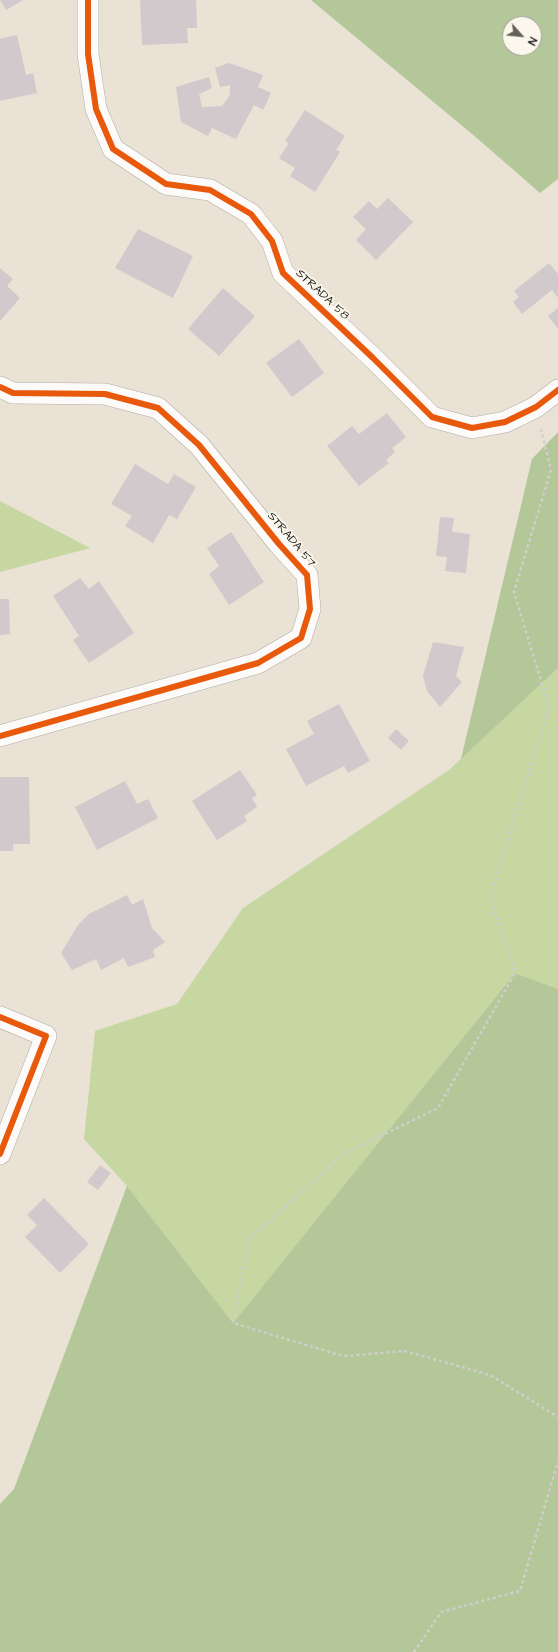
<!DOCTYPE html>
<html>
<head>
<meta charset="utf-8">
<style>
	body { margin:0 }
	#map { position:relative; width:558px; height:1652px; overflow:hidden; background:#eae2d4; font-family:"Architects Daughter",sans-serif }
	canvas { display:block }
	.north { position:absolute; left:502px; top:16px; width:40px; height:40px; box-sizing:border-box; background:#fbf7ec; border:1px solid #a29f99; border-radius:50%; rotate:117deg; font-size:11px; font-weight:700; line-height:16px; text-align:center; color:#1c1c1c }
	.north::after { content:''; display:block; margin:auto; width:14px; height:18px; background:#64615c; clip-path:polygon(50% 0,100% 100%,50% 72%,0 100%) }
</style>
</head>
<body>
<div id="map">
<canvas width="558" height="1652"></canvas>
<div class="north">N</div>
</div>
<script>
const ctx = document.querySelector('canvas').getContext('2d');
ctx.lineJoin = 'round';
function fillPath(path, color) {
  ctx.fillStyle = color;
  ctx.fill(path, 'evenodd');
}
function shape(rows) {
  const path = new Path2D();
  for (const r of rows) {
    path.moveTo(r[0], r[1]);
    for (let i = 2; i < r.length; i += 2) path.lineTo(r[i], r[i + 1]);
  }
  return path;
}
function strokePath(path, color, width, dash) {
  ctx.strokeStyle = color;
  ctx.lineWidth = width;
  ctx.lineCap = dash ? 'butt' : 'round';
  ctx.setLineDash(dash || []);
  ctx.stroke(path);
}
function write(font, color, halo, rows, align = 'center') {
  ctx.font = font + ' "Architects Daughter",sans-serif';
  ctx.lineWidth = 3.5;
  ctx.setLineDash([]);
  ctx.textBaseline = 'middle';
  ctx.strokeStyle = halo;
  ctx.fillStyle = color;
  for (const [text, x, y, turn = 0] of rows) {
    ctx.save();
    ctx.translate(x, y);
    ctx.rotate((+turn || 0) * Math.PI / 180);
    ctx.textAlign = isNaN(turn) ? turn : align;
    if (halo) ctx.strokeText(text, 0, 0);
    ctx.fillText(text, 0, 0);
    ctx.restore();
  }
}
const green = shape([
	[0,501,90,548,0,572],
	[558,668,558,989,515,973,233,1323,127,1186,84,1139,95,1031,177,1004,243,908,449,770]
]);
const forest = shape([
	[311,0,558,0,558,179,540,193,478,139],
	[510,24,534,24,534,48,510,48],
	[558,432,558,668,461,759,532,459],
	[515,973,558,989,558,1652,0,1652,0,1504,14,1489,127,1186,233,1323]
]);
const building = shape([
	[0,0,23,0,6,10],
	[140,0,196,0,197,28,187,28,188,43,142,45],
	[17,35,26,75,33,73,37,93,0,101,0,39],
	[229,63,263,75,258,87,271,93,263,110,254,105,236,139,212,128,208,136,181,122,176,87,209,77,212,88,199,94,202,107,222,106,230,95,230,85,220,87,215,68],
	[305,110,345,136,336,150,340,152,315,192,290,176,295,168,279,158,289,143,285,141],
	[388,198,413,222,376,260,356,240,366,229,353,217,369,201,377,209],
	[138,229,193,256,173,298,115,268],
	[549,263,558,274,558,298,552,290,522,314,513,302,519,297,514,291],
	[0,268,13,279,7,286,20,298,0,321],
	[223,288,255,316,219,356,188,329],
	[558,308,558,329,548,316],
	[299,339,324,373,292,397,266,363],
	[387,413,406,437,392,448,395,452,386,460,389,463,359,486,327,446,352,426,359,434],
	[135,464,168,484,174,474,196,487,177,519,169,515,153,543,125,526,132,516,111,504],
	[440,517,454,518,452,532,470,534,466,573,445,571,447,557,436,556],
	[231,532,264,582,229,605,209,574,219,566,207,548],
	[80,578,89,589,99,581,134,633,89,663,73,640,79,636,53,596],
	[0,599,9,599,10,634,0,635],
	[433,642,464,647,456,676,462,682,440,707,427,691,423,676],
	[339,704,370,761,348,773,344,766,306,786,286,749,314,734,307,721],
	[396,729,409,741,401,750,388,738],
	[240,770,257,795,252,798,257,807,244,816,247,821,217,840,192,801],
	[0,777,29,777,30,844,13,844,13,851,0,851],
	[125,781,137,804,148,799,158,818,97,850,75,807],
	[127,895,132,905,143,899,152,928,165,942,153,950,155,957,128,967,124,958,101,970,96,959,72,970,61,953,78,925,89,914],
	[100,1165,111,1173,98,1190,87,1182],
	[44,1198,89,1244,60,1273,25,1237,37,1225,27,1215]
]);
const path = shape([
	[541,429,551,470,514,592,549,707,490,897,515,973,438,1108,342,1155,249,1240,233,1323,343,1356,405,1351,490,1375,558,1417],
	[414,1652,441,1612,520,1591,558,1461]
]);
const street = shape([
	[88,0,88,54,96,109,113,149,166,184,210,190,251,214,272,241,283,273,373,358,432,417,472,428,505,422,536,407,558,390],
	[0,387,13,393,105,394,158,408,199,445,279,544,307,575,310,609,301,638,258,663,0,736],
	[0,1017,46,1036,0,1154]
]);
const cycleway = shape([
	[88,0,88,54,96,109,113,149,166,184,210,190,251,214,272,241,283,273,373,358,432,417,472,428,505,422,536,407,558,390],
	[0,387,13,393,105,394,158,408,199,445,279,544,307,575,310,609,301,638,258,663,0,736],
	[0,1017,46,1036,0,1154]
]);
const streetNames = [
	["STRADA 58",322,295,43],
	["STRADA 57",291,540,50]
];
fillPath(green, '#c6d7a1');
fillPath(forest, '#b3c799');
fillPath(building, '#d1c9cc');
strokePath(street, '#b1aca3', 22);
strokePath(path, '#d0cfcc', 2.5, [3, 3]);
strokePath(street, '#fcfbf9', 21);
strokePath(cycleway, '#e8590c', 6);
write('12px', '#1c1c1c', '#fbf7ec', streetNames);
</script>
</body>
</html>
